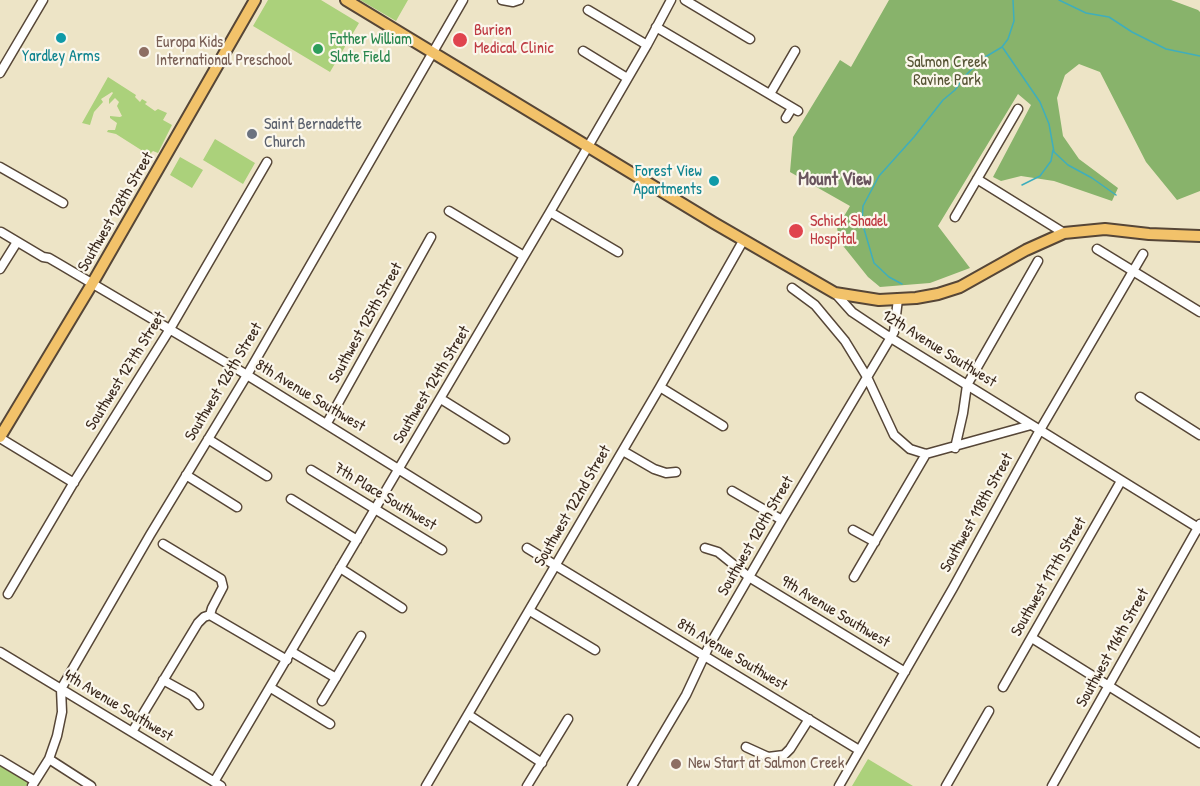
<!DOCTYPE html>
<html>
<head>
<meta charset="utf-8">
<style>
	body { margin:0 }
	canvas { display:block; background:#ede4c6 }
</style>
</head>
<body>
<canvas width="1200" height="786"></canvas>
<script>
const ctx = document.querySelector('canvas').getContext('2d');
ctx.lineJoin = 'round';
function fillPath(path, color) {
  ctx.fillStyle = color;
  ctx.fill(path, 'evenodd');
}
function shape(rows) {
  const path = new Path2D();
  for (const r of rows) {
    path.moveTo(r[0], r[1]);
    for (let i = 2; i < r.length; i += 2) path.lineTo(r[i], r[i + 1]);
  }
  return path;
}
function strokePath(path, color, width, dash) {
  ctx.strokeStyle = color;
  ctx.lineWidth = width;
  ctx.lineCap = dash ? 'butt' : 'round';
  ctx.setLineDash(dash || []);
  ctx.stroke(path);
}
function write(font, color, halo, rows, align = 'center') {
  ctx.font = font + ' "Patrick Hand",sans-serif';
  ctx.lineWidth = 4.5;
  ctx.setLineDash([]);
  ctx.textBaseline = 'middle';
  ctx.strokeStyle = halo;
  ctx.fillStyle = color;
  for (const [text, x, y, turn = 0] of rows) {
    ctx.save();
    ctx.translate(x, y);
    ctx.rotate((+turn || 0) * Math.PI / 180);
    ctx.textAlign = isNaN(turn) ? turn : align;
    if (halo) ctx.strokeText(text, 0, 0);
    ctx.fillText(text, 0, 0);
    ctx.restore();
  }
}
const green = shape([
	[268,0,321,0,359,23,330,72,253,26],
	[360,0,408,0,396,21],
	[108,77,136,95,135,97,140,102,142,99,147,102,145,104,155,111,158,109,167,113,163,120,172,125,158,153,153,151,149,155,116,134,107,132,108,130,115,130,117,123,110,118,110,116,120,117,122,116,117,106,119,102,115,98,109,104,109,99,113,93,112,92,101,99,103,102,94,112,90,125,82,123],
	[215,139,255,163,243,184,203,160],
	[180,157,203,170,192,188,170,175],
	[868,759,913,786,852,786],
	[0,764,29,782,26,786,0,786]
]);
const forest = shape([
	[889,0,1171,0,1198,10,1200,12,1200,191,1177,200,1146,162,1100,72,1079,64,1065,75,1057,98,1063,136,1079,159,1118,188,1112,201,1054,181,1021,176,1001,181,993,177,1031,105,1018,94,938,226,970,268,930,283,880,287,868,277,840,242,837,228,850,206,790,172,793,137,840,60,851,67]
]);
const stream = shape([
	[1059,0,1086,13,1109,17,1132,32,1166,49,1200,56],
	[1003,48,1040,102,1049,124,1054,152,1068,165,1092,178,1116,195],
	[1022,185,1040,176,1051,161,1053,150],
	[902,284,889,277,874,263,862,222,863,206,879,176,914,137,943,100,955,90,965,76,982,59,1002,47,1008,39,1014,21,1013,0]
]);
const minor = shape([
	[502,0,513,2,519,0],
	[685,0,750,39],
	[588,10,647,45],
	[656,27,798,111],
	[583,51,627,78],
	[0,73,43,0],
	[770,94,795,51],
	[786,118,792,108],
	[0,167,63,203],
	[977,179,1064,233],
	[449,211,524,256],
	[550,212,618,252],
	[955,217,1018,109],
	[1,232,43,257,49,258,61,265,247,375,477,518],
	[1097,249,1200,312],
	[0,269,17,242],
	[792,288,815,305,845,341,867,377,894,435,910,449,926,454,1031,425],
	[835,293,852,312,891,338,1200,529],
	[660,387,723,426],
	[1140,397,1200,435],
	[441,399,505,439],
	[327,423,431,237],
	[0,438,74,483],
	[208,439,267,476],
	[955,448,963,413,967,385,1038,261],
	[623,451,654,469,666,473,676,472],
	[311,470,442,550],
	[186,475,237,507],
	[732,491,782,520],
	[291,499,357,540],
	[853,530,875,542],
	[163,544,221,579,223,587,212,608,210,615],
	[527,548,859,750],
	[705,548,718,552,749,577,905,672],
	[340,568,402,608],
	[854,577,926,454],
	[8,594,74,482,170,329,267,162],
	[530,611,595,650],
	[210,615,287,660],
	[1032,638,1200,743],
	[0,652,221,786],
	[292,652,336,678],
	[163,680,192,696,199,705],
	[1003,687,1121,481],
	[271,688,330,724],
	[322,701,361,636],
	[469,715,542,763],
	[132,732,198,623,204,617,210,615],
	[746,747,768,757,784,755,790,749,809,719],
	[49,759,91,786],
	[0,760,35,781],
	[214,782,550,212,647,45,671,0],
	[32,786,49,759,57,736,62,712,61,689,150,535,247,375,463,0],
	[426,786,660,387,743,241],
	[527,786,568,719],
	[632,786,686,695,709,646,782,520,894,332,898,299],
	[839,786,953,588,1040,430,1143,254],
	[946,786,989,711],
	[1052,786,1200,524]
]);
const major = shape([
	[346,0,714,223,835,293,879,300,916,298,938,294,960,287,1026,250,1064,233,1105,229,1149,234,1200,236],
	[0,437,92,284,255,0]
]);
const markers = [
	[61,38,6,"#0f9aa8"],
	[460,40,8,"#e0444e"],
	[318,49,6,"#2e9e5b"],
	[144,52,6,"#8d6e63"],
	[252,134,6,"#6b7280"],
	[714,181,6,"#0f9aa8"],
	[796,231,8,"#e0444e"],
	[676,764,6,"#8d6e63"]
];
const healthNames = [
	["Burien",474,31],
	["Medical Clinic",474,49],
	["Schick Shadel",810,222],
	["Hospital",810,240]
];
const leisureNames = [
	["Father William",330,40],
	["Slate Field",330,58]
];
const educationNames = [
	["Europa Kids",156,43],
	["International Preschool",156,61],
	["New Start at Salmon Creek",688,764]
];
const cultureNames = [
	["Yardley Arms",61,57],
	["Forest View",702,172,"right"],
	["Apartments",702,190,"right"]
];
const parkNames = [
	["Salmon Creek",947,63],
	["Ravine Park",947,81]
];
const worshipNames = [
	["Saint Bernadette",264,125],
	["Church",264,143]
];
const streetNames = [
	["Southwest 128th Street",116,212,-60],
	["Southwest 125th Street",366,323,-61],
	["12th Avenue Southwest",939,349,32],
	["Southwest 127th Street",126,371,-58],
	["Southwest 126th Street",224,382,-59],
	["Southwest 124th Street",432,385,-59],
	["8th Avenue Southwest",310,396,31],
	["7th Place Southwest",385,497,31],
	["Southwest 122nd Street",573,506,-60],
	["Southwest 118th Street",977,513,-61],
	["Southwest 120th Street",756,536,-60],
	["Southwest 117th Street",1049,577,-60],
	["9th Avenue Southwest",835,612,31],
	["Southwest 116th Street",1113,648,-61],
	["8th Avenue Southwest",732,655,31],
	["4th Avenue Southwest",118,706,31]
];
const neighbourhoodNames = [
	["Mount View",835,180]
];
fillPath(green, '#abd17b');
fillPath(forest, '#88b36b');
strokePath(stream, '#3faebc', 1.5);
strokePath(minor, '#564637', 11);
strokePath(major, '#564637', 14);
strokePath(minor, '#fff', 8);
strokePath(major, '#f2c26a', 10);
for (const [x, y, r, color] of markers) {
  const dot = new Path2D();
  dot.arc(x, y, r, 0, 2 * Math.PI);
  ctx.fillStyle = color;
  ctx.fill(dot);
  strokePath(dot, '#fbf7ec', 2);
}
write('16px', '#be3a42', '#fbf7ec', healthNames, 'left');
write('16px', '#27864d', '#fbf7ec', leisureNames, 'left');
write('16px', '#785e54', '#fbf7ec', educationNames, 'left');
write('16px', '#0d838f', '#fbf7ec', cultureNames);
write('16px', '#575435', '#fbf7ec', parkNames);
write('16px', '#5b616d', '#fbf7ec', worshipNames, 'left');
write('16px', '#3b2a1e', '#fbf7ec', streetNames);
write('bold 18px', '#6a555e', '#fbf7ec', neighbourhoodNames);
</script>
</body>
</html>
